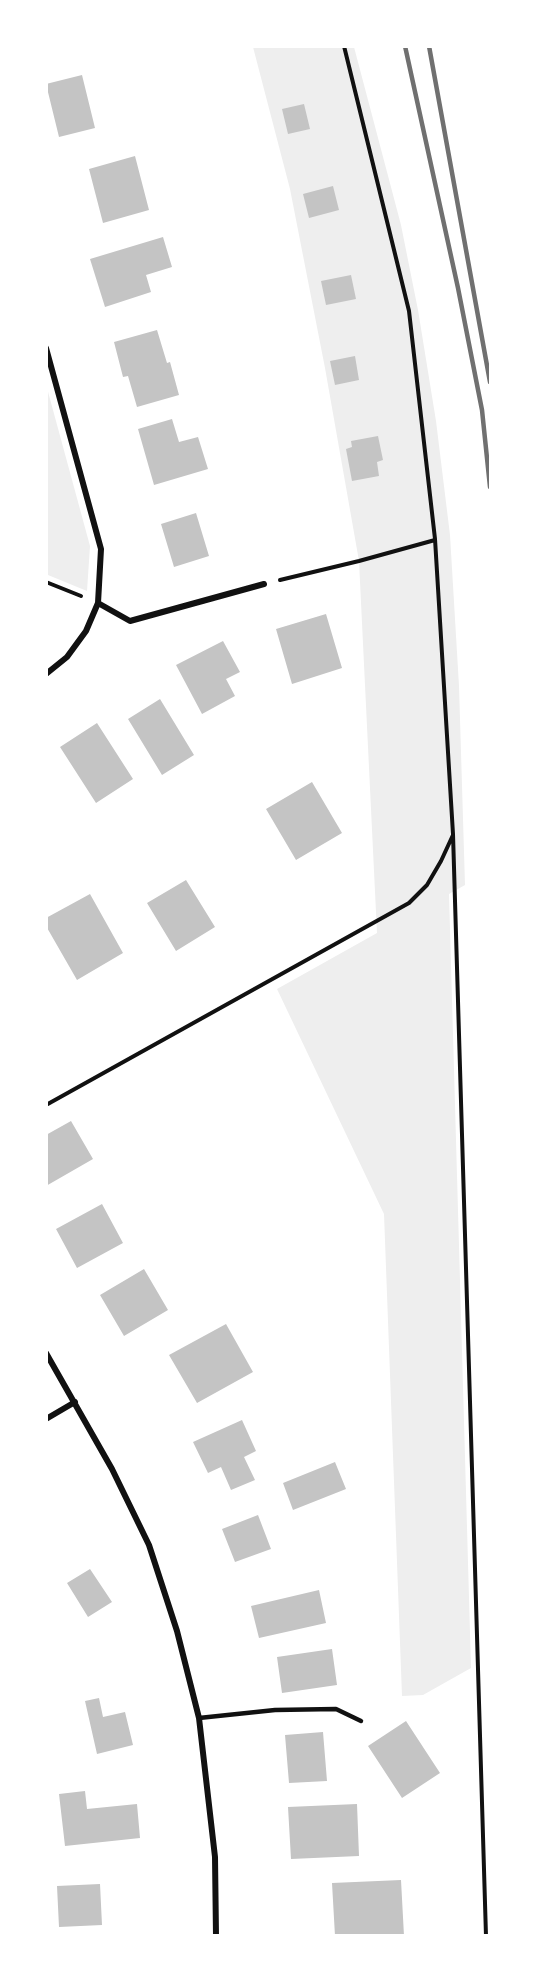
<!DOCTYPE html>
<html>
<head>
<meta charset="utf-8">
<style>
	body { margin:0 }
	#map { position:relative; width:537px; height:1982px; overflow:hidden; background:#fff; font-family:Manrope,sans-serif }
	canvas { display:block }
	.frame { position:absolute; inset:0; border:48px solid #fff; pointer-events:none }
</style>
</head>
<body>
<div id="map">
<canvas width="537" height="1982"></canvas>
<div class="frame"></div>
</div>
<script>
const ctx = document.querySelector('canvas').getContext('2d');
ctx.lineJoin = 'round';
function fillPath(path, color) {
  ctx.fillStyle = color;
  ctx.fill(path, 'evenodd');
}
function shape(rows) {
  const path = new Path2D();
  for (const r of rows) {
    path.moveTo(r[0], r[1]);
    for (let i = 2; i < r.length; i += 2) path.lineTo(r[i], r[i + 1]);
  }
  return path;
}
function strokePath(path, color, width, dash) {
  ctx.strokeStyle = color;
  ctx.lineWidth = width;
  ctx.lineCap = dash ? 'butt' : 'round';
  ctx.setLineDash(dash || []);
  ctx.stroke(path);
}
const green = shape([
	[253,47,354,47,401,225,418,310,436,421,450,535,459,686,465,885,449,894,471,1668,423,1695,402,1696,384,1214,277,989,377,933,359,561,325,368,290,189],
	[47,388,90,546,87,591,48,575,47,571]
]);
const building = shape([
	[82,75,95,128,59,137,46,84],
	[304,104,310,129,288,134,282,109],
	[135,156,149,210,103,223,89,169],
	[333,186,339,210,309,218,303,194],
	[163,237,172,267,146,275,151,292,105,307,90,259],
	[351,275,356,299,326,305,321,281],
	[157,330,167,363,170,362,179,395,137,407,128,376,123,377,114,342],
	[355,356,359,380,335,385,330,361],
	[172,419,179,442,198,437,208,469,154,485,138,429],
	[378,436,383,460,377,462,379,476,352,481,346,449,352,447,351,441],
	[196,513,209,556,174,567,161,524],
	[326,614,342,668,292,684,276,629],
	[223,641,240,672,226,679,235,696,202,714,176,665],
	[160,699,194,755,162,775,128,719],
	[97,723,133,779,96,803,60,747],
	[312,782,342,833,296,860,266,809],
	[186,880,215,927,176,951,147,903],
	[90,894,123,953,77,980,46,926,46,918],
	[71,1121,93,1159,46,1186,46,1135],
	[102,1204,123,1243,77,1268,56,1229],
	[144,1269,168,1310,124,1336,100,1295],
	[226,1324,253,1372,197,1403,169,1355],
	[242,1420,256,1451,244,1457,255,1480,231,1490,221,1467,208,1473,193,1442],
	[335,1462,346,1489,293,1510,283,1483],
	[258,1515,271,1549,235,1562,222,1529],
	[90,1569,112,1602,88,1617,67,1583],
	[319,1590,326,1623,259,1638,251,1606],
	[332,1649,337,1685,282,1693,277,1657],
	[99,1698,103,1717,125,1712,133,1745,97,1754,85,1701],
	[406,1721,440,1773,402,1798,368,1746],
	[323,1732,327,1781,289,1783,285,1735],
	[85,1791,87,1809,137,1804,140,1838,65,1846,59,1794],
	[357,1804,359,1856,291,1859,288,1807],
	[401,1880,404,1936,335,1936,332,1883],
	[100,1884,102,1925,59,1927,57,1886]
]);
const path = shape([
	[344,46,409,311,435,539,453,834,486,1936],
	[280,580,359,561,435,540],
	[46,582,81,596],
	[46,1105,409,903,427,885,441,861,453,835]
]);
const service = shape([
	[199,1718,275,1710,336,1709,361,1721]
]);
const minor = shape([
	[46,348,101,549,98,603,86,631,67,657,46,674],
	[98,603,130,621,264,584],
	[46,1353,112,1469,149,1545,177,1631,199,1718,215,1857,216,1936],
	[46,1419,75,1402]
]);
const rail = shape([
	[405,46,458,288,482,410,490,487],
	[429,46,490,382]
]);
fillPath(green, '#eee');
fillPath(building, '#c4c4c4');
strokePath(path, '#111', 4);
strokePath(service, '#111', 4.5);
strokePath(minor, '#111', 6);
strokePath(rail, '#707070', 4.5);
</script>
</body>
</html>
